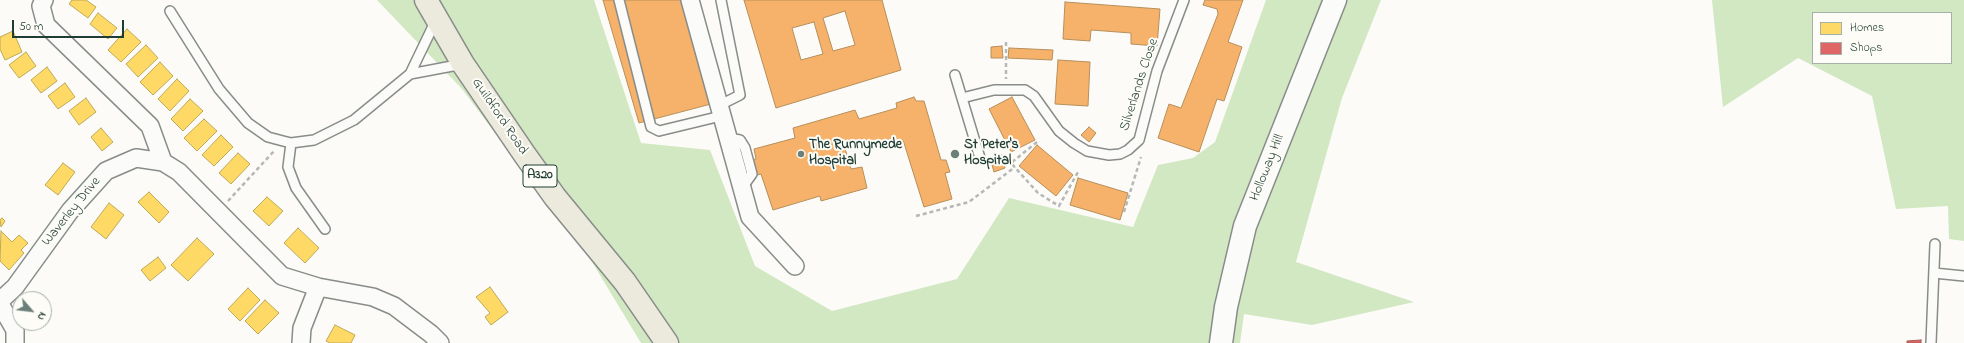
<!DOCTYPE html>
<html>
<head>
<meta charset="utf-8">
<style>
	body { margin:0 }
	#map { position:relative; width:1964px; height:343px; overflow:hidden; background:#fcfbf8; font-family:"Indie Flower",sans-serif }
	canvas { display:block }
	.legend { position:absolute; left:1812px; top:12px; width:140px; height:52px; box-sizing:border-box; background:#fdfcf7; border:1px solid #a4b0a9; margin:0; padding:5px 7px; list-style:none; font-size:12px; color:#1f3d34 }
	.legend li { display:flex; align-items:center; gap:8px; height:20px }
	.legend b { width:20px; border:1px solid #a4b0a9 }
	.north { position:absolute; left:12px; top:291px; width:40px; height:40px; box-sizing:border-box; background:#fdfcf7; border:1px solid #a4b0a9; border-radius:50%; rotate:118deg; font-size:11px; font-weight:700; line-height:16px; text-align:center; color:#1f3d34 }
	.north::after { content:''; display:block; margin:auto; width:14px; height:18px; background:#6c8079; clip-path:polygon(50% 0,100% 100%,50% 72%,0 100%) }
	.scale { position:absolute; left:12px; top:20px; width:112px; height:18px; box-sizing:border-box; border:2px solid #1f3d34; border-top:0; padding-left:5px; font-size:12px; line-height:14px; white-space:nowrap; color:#1f3d34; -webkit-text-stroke:3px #fdfcf7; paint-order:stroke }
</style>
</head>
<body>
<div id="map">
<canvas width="1964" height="343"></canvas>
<ul class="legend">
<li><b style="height:11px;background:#ffd966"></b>Homes</li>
<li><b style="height:11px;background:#e06666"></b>Shops</li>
</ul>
<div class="north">N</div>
<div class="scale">50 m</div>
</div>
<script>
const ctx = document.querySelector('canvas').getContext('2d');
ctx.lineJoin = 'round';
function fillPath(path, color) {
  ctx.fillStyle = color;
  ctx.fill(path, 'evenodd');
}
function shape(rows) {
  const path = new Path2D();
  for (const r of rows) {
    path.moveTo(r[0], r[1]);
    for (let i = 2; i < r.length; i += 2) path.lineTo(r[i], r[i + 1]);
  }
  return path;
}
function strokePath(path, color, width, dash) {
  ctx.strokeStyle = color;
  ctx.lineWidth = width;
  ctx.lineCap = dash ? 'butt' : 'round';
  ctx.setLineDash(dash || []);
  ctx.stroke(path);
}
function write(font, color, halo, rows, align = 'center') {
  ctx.font = font + ' "Indie Flower",sans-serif';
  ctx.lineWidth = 4;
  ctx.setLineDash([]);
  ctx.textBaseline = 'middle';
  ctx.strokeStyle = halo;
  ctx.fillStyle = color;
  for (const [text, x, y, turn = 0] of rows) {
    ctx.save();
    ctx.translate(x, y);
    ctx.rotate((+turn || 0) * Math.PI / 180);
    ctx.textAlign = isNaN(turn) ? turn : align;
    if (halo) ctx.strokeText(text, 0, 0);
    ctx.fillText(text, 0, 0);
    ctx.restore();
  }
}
const green = shape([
	[377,0,594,0,641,143,710,150,755,266,832,311,957,279,1009,198,1133,227,1158,165,1193,158,1215,142,1266,0,1381,0,1342,98,1296,262,1414,302,1312,325,1244,314,1240,343,641,343,592,262,462,89],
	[1712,0,1964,0,1964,241,1949,239,1948,206,1896,209,1872,96,1798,58,1723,107],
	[1813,13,1951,13,1951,63,1813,63]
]);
const homes = shape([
	[72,0,86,0,96,7,88,18,69,4,72,0],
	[98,13,117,28,108,39,90,24,98,13],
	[127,29,141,42,121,62,108,50,127,29],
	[13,31,22,52,5,60,0,49,0,37,13,31],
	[146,45,158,58,138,77,126,64,146,45],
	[26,52,36,66,19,78,9,65,26,52],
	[160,62,173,76,153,95,140,82,160,62],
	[47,67,57,81,41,93,31,80,47,67],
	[177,79,189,91,170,111,158,99,177,79],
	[65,83,75,97,58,109,48,96,65,83],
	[86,98,96,112,79,125,69,111,86,98],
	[190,99,203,111,183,131,171,119,190,99],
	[204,119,217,131,197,151,184,138,204,119],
	[101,128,113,142,102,151,91,137,101,128],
	[221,135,233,147,214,166,202,155,221,135],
	[238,153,250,164,231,184,219,173,238,153],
	[63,163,75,172,58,195,45,185,63,163],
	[149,192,169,212,159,223,138,202,149,192],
	[267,197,283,211,269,226,253,211,267,197],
	[109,203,124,215,106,239,91,227,109,203],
	[2,218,5,221,1,227,0,220,2,218],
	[298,228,319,248,305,263,284,243,298,228],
	[1,231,12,242,19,235,28,243,21,250,24,253,9,270,0,261,1,231],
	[197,238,214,254,188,281,171,265,197,238],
	[158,257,166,268,150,281,141,270,158,257],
	[490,287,508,312,491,325,485,317,490,313,476,297,490,287],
	[248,288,260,300,240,321,228,309,248,288],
	[265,300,279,313,258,334,245,321,265,300],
	[335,325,355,335,351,343,330,343,326,341,335,325]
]);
const shops = shape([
	[1921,340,1921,343,1907,343,1907,341,1921,340]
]);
const health = shape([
	[603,0,681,0,711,104,639,123,603,0],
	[744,0,882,0,901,70,776,108,744,0],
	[845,11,855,45,833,51,823,18,845,11],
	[814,22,823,54,801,60,792,28,814,22],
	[1205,0,1243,0,1228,42,1242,47,1224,101,1217,99,1199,152,1158,138,1169,104,1181,108,1218,14,1217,9,1203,5,1205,0],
	[1065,2,1160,9,1157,46,1131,44,1131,33,1091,30,1090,41,1063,39,1065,2],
	[1002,46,1003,58,991,58,991,47,1002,46],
	[1009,48,1053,50,1052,60,1008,58,1009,48],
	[1058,60,1090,62,1088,106,1055,104,1058,60],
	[914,97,916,101,924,101,941,160,946,160,950,172,945,173,952,199,924,207,903,140,866,150,862,139,844,145,851,169,862,167,867,188,821,201,820,196,773,210,761,174,757,175,751,160,756,159,754,149,795,138,793,128,855,110,859,119,897,108,896,103,914,97],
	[1012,97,1035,140,1011,152,989,109,1012,97],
	[1089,127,1096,133,1089,142,1081,135,1089,127],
	[1037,145,1073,175,1056,196,1019,166,1037,145],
	[1002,155,1005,168,994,172,990,158,1002,155],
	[1078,178,1128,193,1120,220,1070,205,1078,178]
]);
const path = shape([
	[1006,42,1006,79],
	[1037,142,1011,163,1038,193,1059,206,1078,172],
	[228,201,275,150],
	[1124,212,1141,157],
	[916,216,969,202,1015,167]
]);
const lane = shape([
	[619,0,651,127,659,131,721,116],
	[170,11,219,89,248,123,268,137,283,141,291,143,314,140,354,120,410,74],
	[436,20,410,74,463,64],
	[955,75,980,158],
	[962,98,994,90,1025,90,1034,96,1059,131,1074,143,1087,151,1109,155,1120,154,1128,150,1139,140,1157,71,1184,0],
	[720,105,740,95,721,0],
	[728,138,740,140,745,148,752,174,742,188],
	[291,143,288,167,296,188,325,229],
	[1934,273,1964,276],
	[1931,343,1935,244]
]);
const street = shape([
	[44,0,41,6,46,25,150,126,163,162],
	[690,0,750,217,795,266],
	[0,301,15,287,70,211,106,171,136,158,163,162,179,172,282,276,318,287,373,297,394,306,431,334,440,343],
	[0,304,15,330,15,343],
	[301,343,302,328,318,287]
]);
const secondary = shape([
	[1221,343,1226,307,1245,226,1335,0]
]);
const primary = shape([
	[426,0,463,64,525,155,555,197,625,282,667,343]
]);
const markers = [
	[801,154,4,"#6c8079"],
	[955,154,5,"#6c8079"]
];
const shields = [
	[540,176,34]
];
const shieldNames = [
	["A320",540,176]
];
const streetNames = [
	["Silverlands Close",1140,85,-72],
	["Guildford Road",499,117,56],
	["Holloway Hill",1268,168,-68],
	["Waverley Drive",72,212,-51]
];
const poiNames = [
	["The Runnymede",809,146],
	["Hospital",809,162],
	["St Peter's",964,146],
	["Hospital",964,162]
];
fillPath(green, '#d1e8c3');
fillPath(homes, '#ffd966');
strokePath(homes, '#bcaa57', 1);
fillPath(shops, '#e06666');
strokePath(shops, '#a65a57', 1);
fillPath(health, '#f6b26b');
strokePath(health, '#b68f5a', 1);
strokePath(lane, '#888d8a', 12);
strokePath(street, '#888d8a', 20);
strokePath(secondary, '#888d8a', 25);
strokePath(primary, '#888d8a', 25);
strokePath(path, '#b5b8b6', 2.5, [4, 3]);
strokePath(lane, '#fbfbf9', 9);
strokePath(street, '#fbfbf9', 17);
strokePath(secondary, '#fbfbf9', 22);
strokePath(primary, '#eceadd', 22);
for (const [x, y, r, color] of markers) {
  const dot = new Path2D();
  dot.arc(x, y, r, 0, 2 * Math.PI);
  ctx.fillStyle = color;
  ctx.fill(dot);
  strokePath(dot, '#fdfcf7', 1.5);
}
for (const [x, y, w] of shields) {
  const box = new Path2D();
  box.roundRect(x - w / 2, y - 11, w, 22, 3);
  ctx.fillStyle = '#fdfcf7';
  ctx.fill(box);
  strokePath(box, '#1f3d34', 1);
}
write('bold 13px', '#1f3d34', null, shieldNames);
write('14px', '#1f3d34', '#fdfcf7', streetNames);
write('bold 14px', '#1f3d34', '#fdfcf7', poiNames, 'left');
</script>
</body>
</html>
